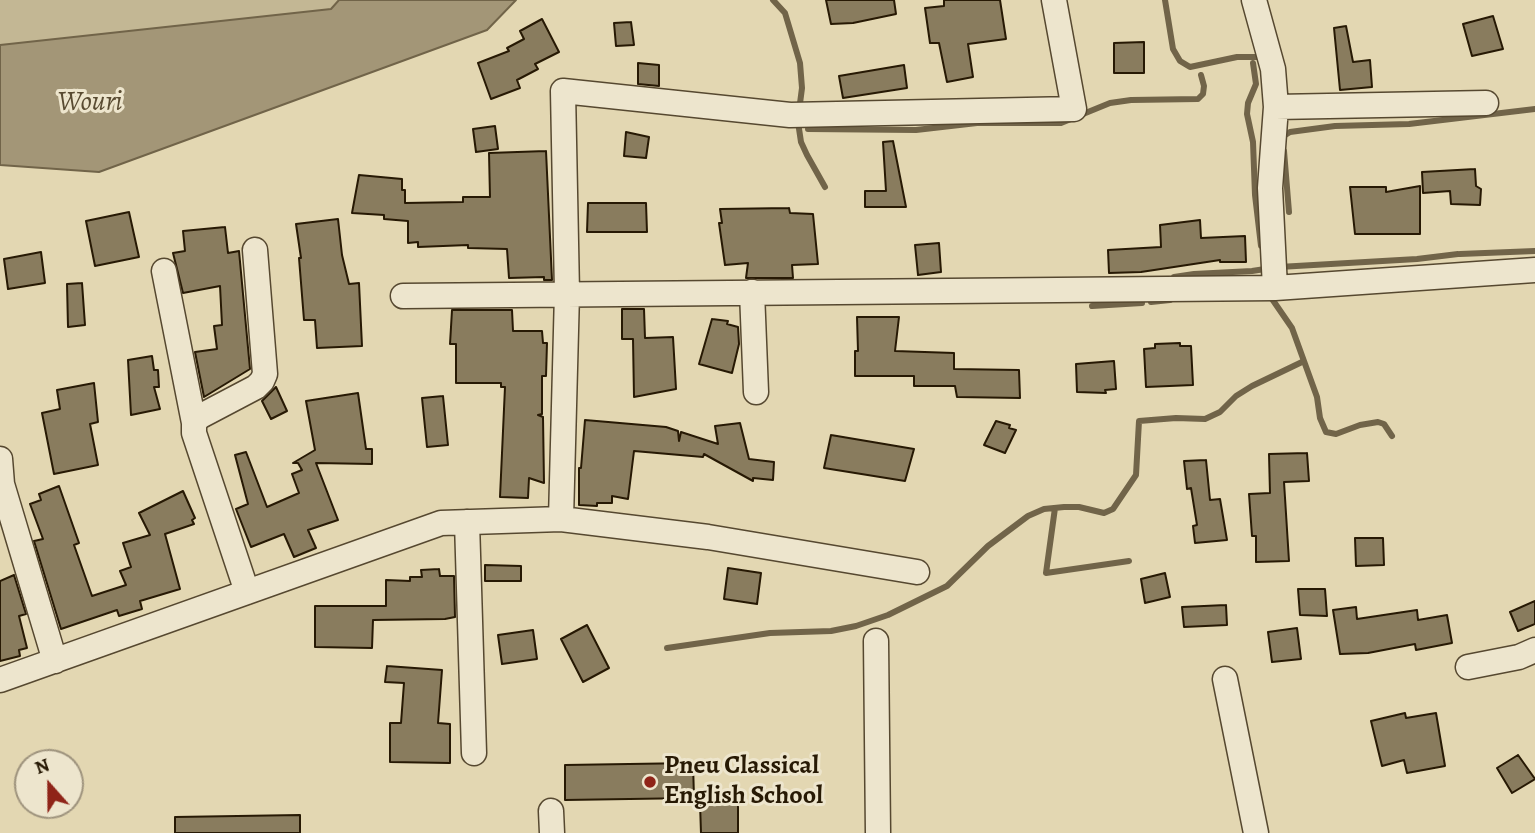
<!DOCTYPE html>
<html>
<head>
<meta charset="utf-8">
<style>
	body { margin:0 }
	#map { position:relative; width:1535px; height:833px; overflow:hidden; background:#e3d7b2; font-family:Alegreya,serif }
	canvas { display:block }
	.north { position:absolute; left:14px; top:749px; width:70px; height:70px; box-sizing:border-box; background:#ede5cd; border:2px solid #9e937d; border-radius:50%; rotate:339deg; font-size:19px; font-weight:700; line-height:28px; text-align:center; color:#271904 }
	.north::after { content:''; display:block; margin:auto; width:24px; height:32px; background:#8f2418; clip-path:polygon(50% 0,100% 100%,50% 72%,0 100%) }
</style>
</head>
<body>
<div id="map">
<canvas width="1535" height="833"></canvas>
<div class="north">N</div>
</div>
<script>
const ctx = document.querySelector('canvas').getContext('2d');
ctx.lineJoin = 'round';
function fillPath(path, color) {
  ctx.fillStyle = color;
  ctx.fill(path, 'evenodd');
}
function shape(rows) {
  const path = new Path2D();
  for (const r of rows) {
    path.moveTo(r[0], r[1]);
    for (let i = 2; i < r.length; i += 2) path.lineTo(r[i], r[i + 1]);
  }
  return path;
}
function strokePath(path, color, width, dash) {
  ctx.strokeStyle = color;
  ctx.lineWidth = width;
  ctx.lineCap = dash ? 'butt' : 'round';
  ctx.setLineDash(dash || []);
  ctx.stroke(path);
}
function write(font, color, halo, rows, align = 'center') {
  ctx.font = font + ' Alegreya,serif';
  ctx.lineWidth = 6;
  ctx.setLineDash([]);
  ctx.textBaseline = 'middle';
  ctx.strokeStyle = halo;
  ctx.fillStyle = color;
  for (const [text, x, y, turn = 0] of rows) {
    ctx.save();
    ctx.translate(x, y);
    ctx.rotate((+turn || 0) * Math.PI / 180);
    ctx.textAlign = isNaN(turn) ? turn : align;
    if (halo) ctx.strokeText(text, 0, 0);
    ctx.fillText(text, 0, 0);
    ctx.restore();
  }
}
const green = shape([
	[0,0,339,0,331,9,0,45]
]);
const water = shape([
	[339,0,516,0,487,30,99,172,0,165,0,45,331,9,339,0]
]);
const stream = shape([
	[773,0,785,13,800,63,802,88,799,111],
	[1165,0,1173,49,1180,61,1190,67,1237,57,1264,57],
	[1253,63,1256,84,1248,103,1247,114,1253,142,1255,195,1261,246],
	[798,122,801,142,807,155,825,187],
	[808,129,916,130,977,123,1061,123,1110,103,1131,100,1198,99,1203,94,1204,86,1201,75],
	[1282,137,1290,132,1335,126,1409,124,1535,109],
	[1284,151,1289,212],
	[1460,254,1535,251],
	[1279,267,1417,259,1458,254],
	[1174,277,1194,274,1252,271,1265,269,1265,267],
	[1270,296,1292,328,1317,397,1320,418,1326,432,1336,434,1360,425,1378,422,1384,424,1392,436],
	[1151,302,1170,300],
	[1092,306,1142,303],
	[1055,508,1046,573,1129,561],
	[667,648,770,633,831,631,856,626,888,615,947,586,988,546,1028,516,1044,509,1064,507,1079,507,1104,513,1113,509,1136,475,1139,421,1176,418,1205,419,1220,412,1236,396,1252,386,1302,362]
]);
const building = shape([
	[826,0,894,0,896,14,853,23,831,24,826,0],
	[944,0,1000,0,1006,39,968,44,973,77,947,82,939,43,930,43,925,8,944,6,944,0],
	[1493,16,1503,49,1472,56,1463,24,1493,16],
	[542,19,559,52,535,64,538,69,517,80,520,88,491,99,478,63,509,51,507,48,524,39,520,31,542,19],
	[631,22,634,45,616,46,614,23,631,22],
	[1346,26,1353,62,1370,60,1372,87,1340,90,1334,28,1346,26],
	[1144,42,1144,73,1114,73,1114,43,1144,42],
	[638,63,659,65,659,86,638,84,638,63],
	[904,65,907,88,843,98,839,76,904,65],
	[495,126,498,149,476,152,473,129,495,126],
	[626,132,649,137,646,158,624,156,626,132],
	[893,141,906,207,865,207,865,191,886,191,883,142,893,141],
	[546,151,552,280,544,280,544,277,509,278,507,249,468,248,468,245,418,247,418,242,408,243,408,221,384,219,384,215,352,213,359,175,402,179,402,190,405,190,405,203,463,202,463,197,490,197,489,153,546,151],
	[1475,169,1476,186,1481,189,1480,205,1451,204,1450,191,1423,193,1422,172,1475,169],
	[1420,186,1420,234,1355,234,1350,187,1386,187,1386,192,1420,186],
	[588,203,646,203,647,232,587,232,588,203],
	[789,208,790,213,813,214,818,264,792,265,793,278,746,278,748,263,725,265,719,223,722,223,720,209,789,208],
	[129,212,139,257,95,266,86,221,129,212],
	[338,219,342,255,349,284,359,283,362,346,317,348,315,320,304,320,299,258,301,258,296,224,338,219],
	[1200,220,1201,238,1245,236,1246,262,1220,262,1220,260,1141,272,1109,273,1108,250,1161,247,1160,225,1200,220],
	[225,227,228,253,239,251,250,369,204,397,195,352,217,349,214,326,222,325,220,286,183,293,173,253,185,251,183,231,225,227],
	[939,243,941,272,918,275,915,245,939,243],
	[41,252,45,283,8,289,4,259,41,252],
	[82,283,85,325,68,327,67,284,82,283],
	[622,309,644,309,645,338,673,337,676,389,634,397,633,339,622,339,622,309],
	[452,310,512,310,513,331,542,331,543,343,547,343,546,376,542,376,542,414,538,415,543,417,544,483,529,478,528,498,500,497,505,387,501,387,501,383,456,383,456,344,450,344,452,310],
	[857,317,899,317,895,351,954,353,954,369,1019,370,1020,398,957,397,955,386,914,386,914,376,855,376,855,351,858,351,857,317],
	[712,319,728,321,727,324,738,327,739,344,732,373,699,364,712,319],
	[1180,343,1180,346,1191,346,1193,385,1146,387,1144,349,1155,348,1155,344,1180,343],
	[152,356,154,370,158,370,159,387,154,387,160,409,131,415,128,360,152,356],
	[1114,361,1116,389,1105,390,1106,393,1077,392,1076,364,1114,361],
	[94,383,98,422,90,424,98,465,54,474,42,413,60,409,57,390,94,383],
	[276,387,287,411,271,419,262,401,276,387],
	[358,393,366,449,372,449,372,464,316,463,338,520,308,530,316,548,294,557,284,534,251,547,236,509,248,504,235,455,246,452,267,507,299,493,292,474,302,470,298,463,293,463,315,450,306,401,358,393],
	[443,396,448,445,427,447,422,398,443,396],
	[585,420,666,427,678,431,679,441,681,432,718,444,715,426,740,423,749,459,774,462,773,480,753,478,753,481,704,454,703,457,634,451,628,499,612,496,612,503,597,503,597,506,579,505,579,468,581,468,585,420],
	[996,421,1010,425,1009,428,1016,430,1005,453,984,445,996,421],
	[831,435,914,449,905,481,824,468,831,435],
	[1307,453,1309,481,1284,482,1289,561,1256,562,1256,536,1252,536,1249,494,1270,493,1269,454,1307,453],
	[1206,460,1210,500,1220,499,1227,540,1195,543,1193,526,1197,525,1191,488,1187,489,1184,461,1206,460],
	[59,486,79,543,74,545,92,596,126,585,120,571,131,567,123,543,150,535,139,513,183,491,195,518,192,520,194,524,165,534,180,589,140,601,142,609,119,616,117,610,61,629,34,541,43,539,30,504,41,500,39,494,59,486],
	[1355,538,1383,538,1384,565,1356,566,1355,538],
	[485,565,521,566,521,581,485,581,485,565],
	[728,568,761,573,757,604,724,599,728,568],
	[439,569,440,576,454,576,455,617,445,619,373,620,372,648,315,647,315,606,386,606,386,580,410,581,410,577,422,577,421,570,439,569],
	[1165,573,1170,597,1145,603,1141,579,1165,573],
	[14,575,26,614,19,616,27,648,19,650,20,656,0,661,0,581,14,575],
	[1298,589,1325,589,1327,616,1300,615,1298,589],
	[1535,601,1535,624,1518,631,1510,612,1535,601],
	[1226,605,1227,625,1184,627,1182,607,1226,605],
	[1356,607,1357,619,1417,610,1418,620,1447,615,1452,643,1416,650,1415,644,1368,653,1340,654,1333,610,1356,607],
	[587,625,609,668,583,682,561,639,587,625],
	[1297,628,1301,659,1272,662,1268,632,1297,628],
	[533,630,537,659,502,664,498,635,533,630],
	[387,666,442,670,438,723,450,724,450,763,390,762,390,723,401,723,404,683,385,682,387,666],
	[1405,713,1406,718,1436,713,1445,766,1407,773,1404,760,1382,766,1371,721,1405,713],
	[1518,755,1535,779,1512,793,1497,768,1518,755],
	[693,763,694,798,565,800,565,765,693,763],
	[738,802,738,833,701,833,700,803,738,802],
	[300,815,300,833,175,833,175,817,300,815]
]);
const minor = shape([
	[1254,0,1273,69,1276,107,1270,188,1275,288],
	[1276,107,1486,103],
	[164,271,194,423],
	[752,292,756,392],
	[403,296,1275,288,1535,270],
	[0,459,2,484,55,661],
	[561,519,567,293,563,91,790,115,1074,109,1054,0],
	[467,522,474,753],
	[247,592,194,433,194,423,199,417,256,387,262,381,265,374,255,250],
	[876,641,878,833],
	[1468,667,1519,657,1535,650],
	[1225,679,1256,833],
	[0,680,441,523,561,519,708,537,917,572],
	[551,811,552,833]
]);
const markers = [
	[650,782,7,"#8f2418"]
];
const poiNames = [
	["Pneu Classical",664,767],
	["English School",664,797]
];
const waterNames = [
	["Wouri",90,103]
];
fillPath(green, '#c3b794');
fillPath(water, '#a39677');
strokePath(water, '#716449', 2);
strokePath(stream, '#716449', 6);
fillPath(building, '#897c5e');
strokePath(building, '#271904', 2);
strokePath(minor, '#564830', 27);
strokePath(minor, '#ede5cd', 24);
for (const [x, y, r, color] of markers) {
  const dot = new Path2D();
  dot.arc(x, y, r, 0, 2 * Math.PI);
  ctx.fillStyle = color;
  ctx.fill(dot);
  strokePath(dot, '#ede5cd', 2.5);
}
write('bold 26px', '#271904', '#ede5cd', poiNames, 'left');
write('italic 28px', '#594b32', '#ede5cd', waterNames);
</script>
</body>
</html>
